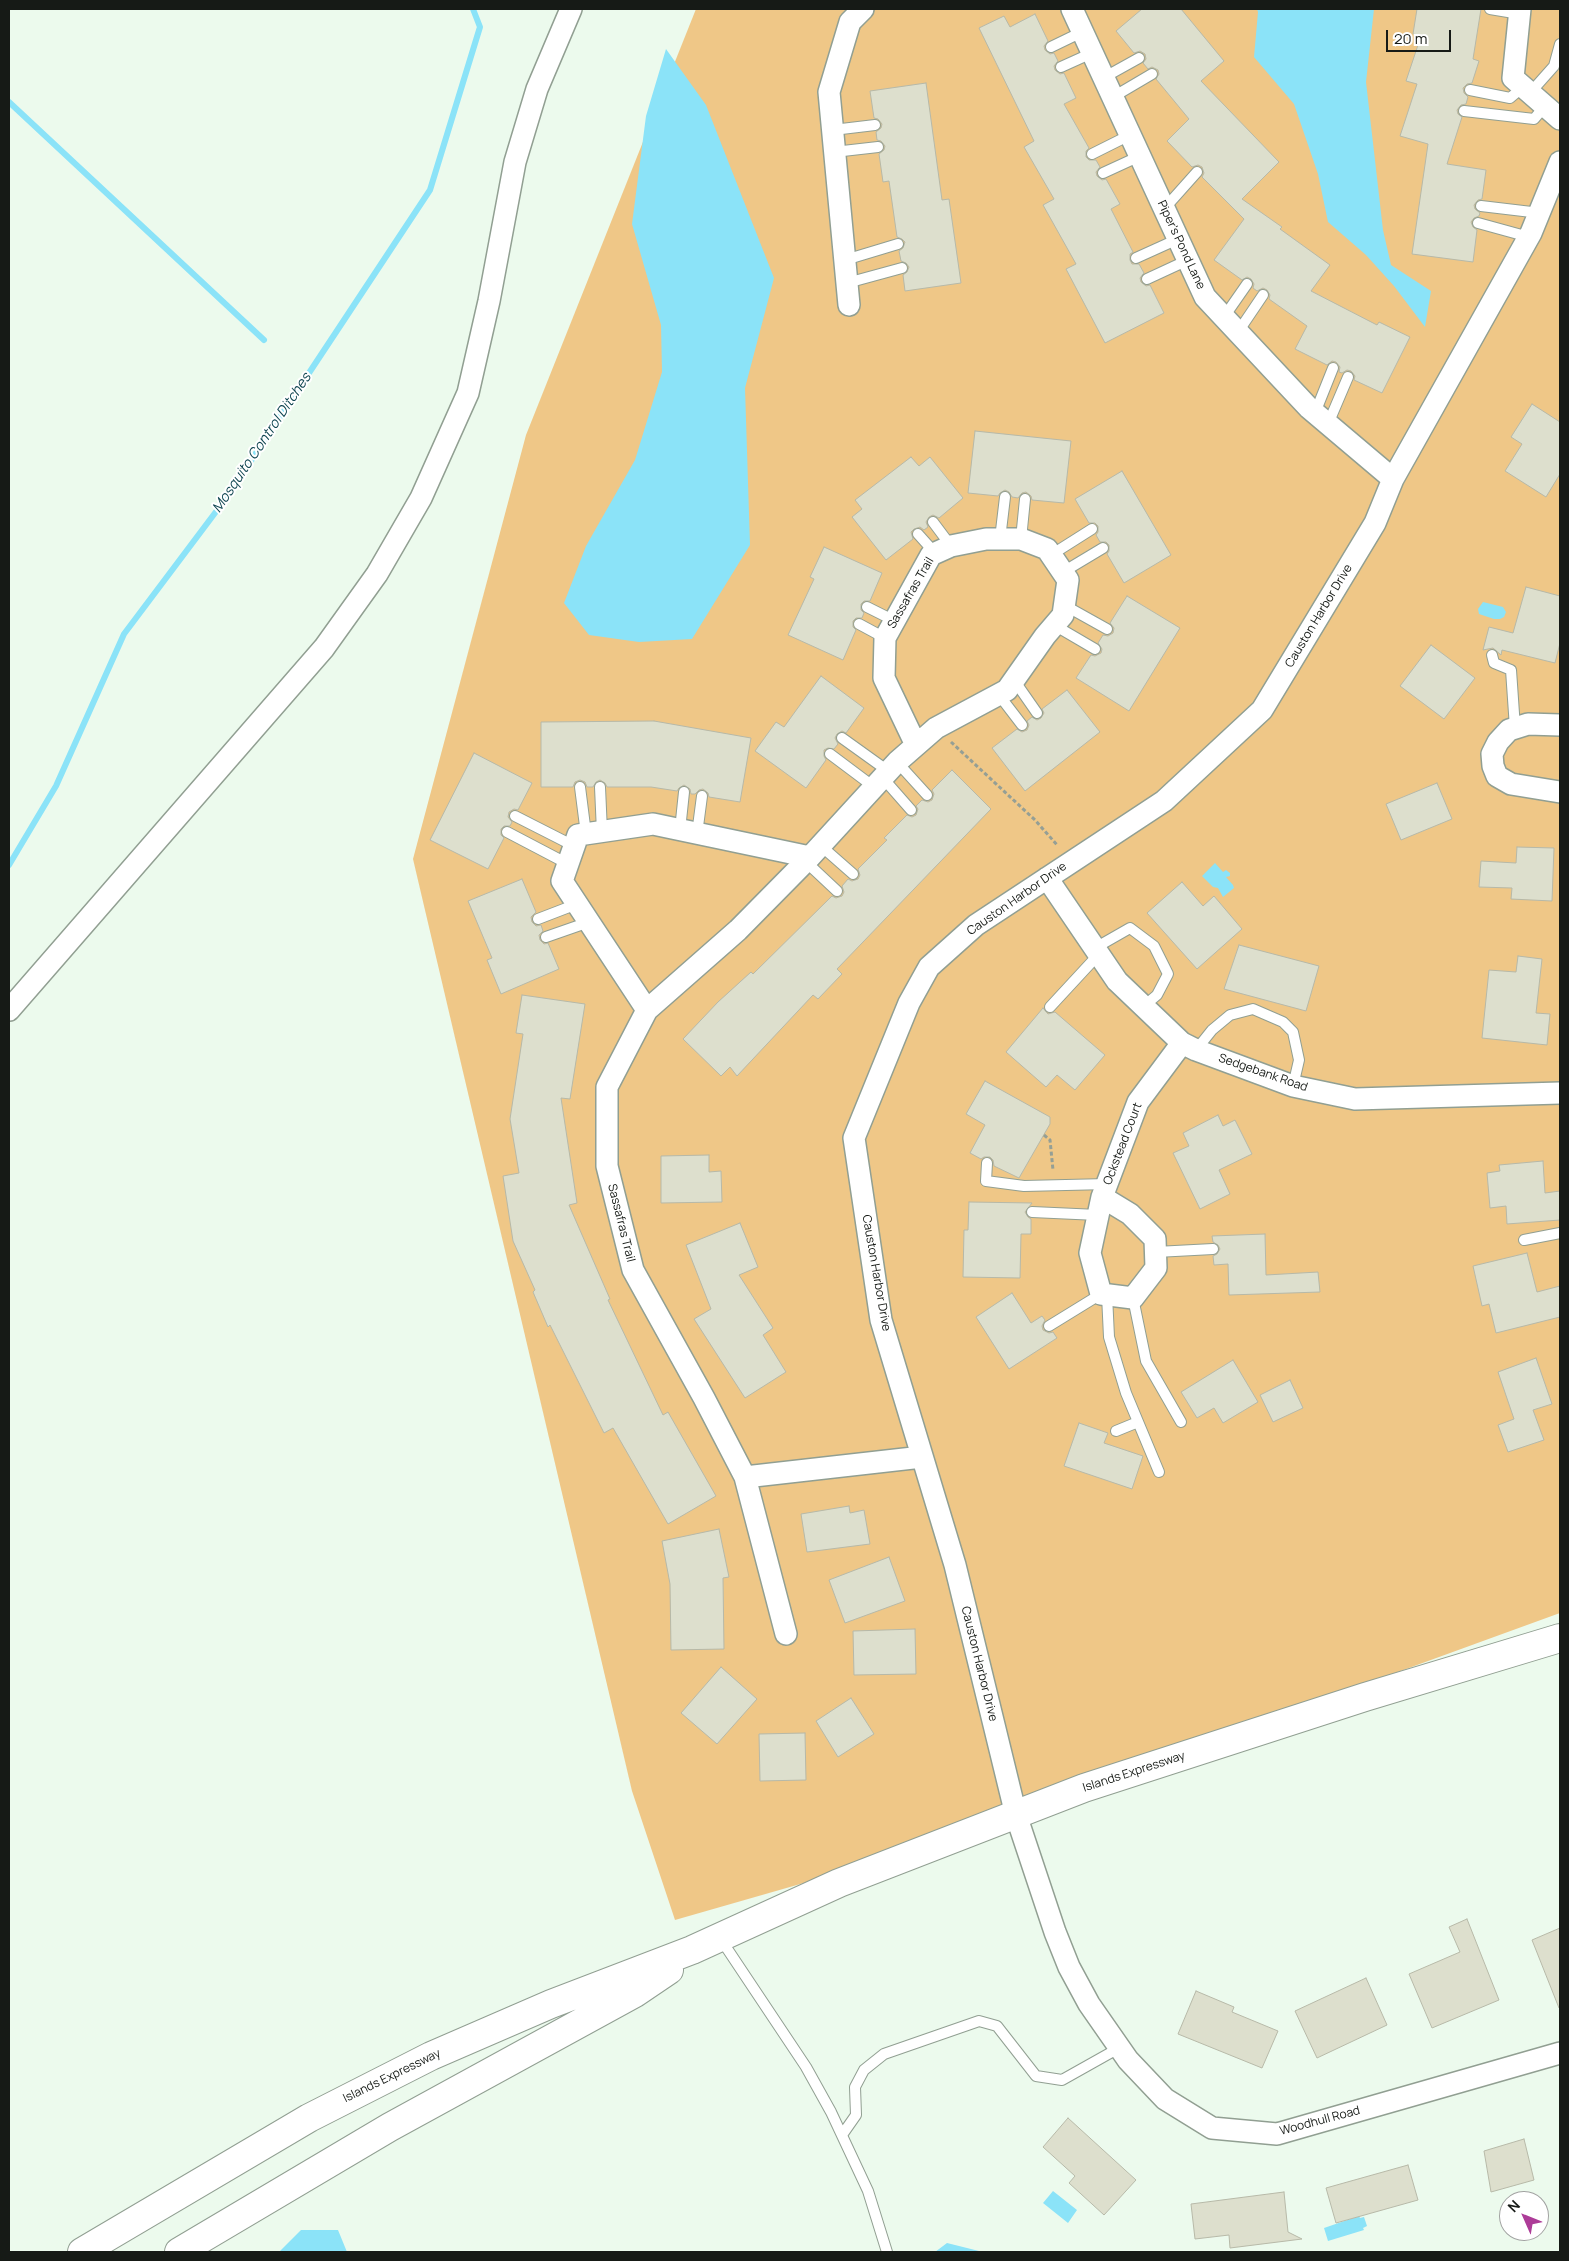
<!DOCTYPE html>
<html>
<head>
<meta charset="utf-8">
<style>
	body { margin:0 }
	#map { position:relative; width:1569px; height:2261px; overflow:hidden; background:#ecfaed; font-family:Manrope,sans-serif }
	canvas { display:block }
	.frame { position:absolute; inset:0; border:10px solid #161a16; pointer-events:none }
	.north { position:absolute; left:1499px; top:2191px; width:50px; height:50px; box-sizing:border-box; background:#fff; border:1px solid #a2a3a2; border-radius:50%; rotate:314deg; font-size:14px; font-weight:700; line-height:20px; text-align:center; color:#161a16 }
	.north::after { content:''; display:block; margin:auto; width:18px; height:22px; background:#ad3c98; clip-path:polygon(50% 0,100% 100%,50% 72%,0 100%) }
	.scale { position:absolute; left:1386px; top:30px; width:65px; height:22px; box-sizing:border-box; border:2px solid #161a16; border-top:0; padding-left:6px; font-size:15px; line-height:18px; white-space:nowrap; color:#161a16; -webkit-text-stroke:4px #fff; paint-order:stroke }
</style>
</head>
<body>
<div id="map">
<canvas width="1569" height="2261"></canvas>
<div class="frame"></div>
<div class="north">N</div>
<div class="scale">20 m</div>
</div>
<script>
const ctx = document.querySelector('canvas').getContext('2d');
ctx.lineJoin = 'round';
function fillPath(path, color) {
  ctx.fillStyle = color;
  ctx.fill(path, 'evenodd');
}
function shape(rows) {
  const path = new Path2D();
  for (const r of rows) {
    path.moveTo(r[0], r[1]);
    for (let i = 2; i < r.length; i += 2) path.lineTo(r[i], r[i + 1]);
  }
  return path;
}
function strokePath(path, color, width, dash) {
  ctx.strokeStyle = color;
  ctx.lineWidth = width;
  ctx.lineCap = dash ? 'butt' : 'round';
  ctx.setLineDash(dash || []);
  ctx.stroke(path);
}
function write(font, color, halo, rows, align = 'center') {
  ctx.font = font + ' Manrope,sans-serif';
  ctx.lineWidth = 4;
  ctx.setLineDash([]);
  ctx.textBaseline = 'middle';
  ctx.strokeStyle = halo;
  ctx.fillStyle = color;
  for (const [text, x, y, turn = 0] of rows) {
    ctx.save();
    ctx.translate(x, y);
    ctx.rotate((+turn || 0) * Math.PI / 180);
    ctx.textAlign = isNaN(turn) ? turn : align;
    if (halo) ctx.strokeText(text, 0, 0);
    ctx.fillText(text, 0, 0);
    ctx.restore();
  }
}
const green = shape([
	[696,9,1560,9,1560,1613,870,1864,675,1920,632,1791,413,859,526,435]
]);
const water = shape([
	[1257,9,1374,9,1366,82,1383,230,1391,265,1431,291,1425,327,1394,286,1366,255,1328,222,1318,174,1294,104,1254,57,1258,12],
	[666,49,706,105,774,278,745,388,750,545,692,639,639,642,589,635,564,603,586,546,635,460,662,372,661,325,632,224,646,116],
	[1483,602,1503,607,1506,612,1504,617,1500,619,1494,619,1479,614,1478,609],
	[1215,863,1223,872,1226,870,1230,873,1230,876,1226,877,1233,885,1234,888,1223,897,1218,888,1213,887,1202,876],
	[1053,2191,1077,2210,1068,2223,1043,2203],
	[1359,2216,1360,2218,1364,2217,1367,2226,1363,2228,1364,2230,1328,2241,1324,2228],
	[301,2230,338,2230,347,2252,279,2252],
	[947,2243,983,2252,935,2252]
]);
const stream = shape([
	[9,102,264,340],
	[9,865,56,786,124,634,227,497,430,190,480,27,473,9]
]);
const building = shape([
	[1142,9,1181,9,1224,61,1201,81,1279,162,1242,199,1282,227,1280,229,1330,265,1311,291,1377,325,1379,322,1410,337,1382,393,1354,380,1355,376,1351,371,1347,370,1342,373,1339,372,1340,367,1336,362,1332,361,1327,365,1295,349,1307,326,1269,299,1270,295,1267,290,1263,288,1257,291,1253,288,1254,284,1251,279,1247,277,1242,280,1214,260,1244,219,1202,177,1204,173,1202,167,1198,165,1192,167,1167,141,1189,119,1156,79,1159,74,1158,70,1152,67,1148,69,1143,63,1146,59,1145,54,1140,51,1134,53,1116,31,1142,9],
	[1417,9,1481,9,1473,59,1479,61,1472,83,1467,84,1463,88,1464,93,1468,97,1466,104,1461,105,1457,110,1458,114,1462,117,1447,164,1486,170,1482,199,1478,200,1474,205,1475,209,1480,213,1479,216,1474,218,1471,222,1473,227,1477,230,1473,262,1412,254,1428,144,1400,136,1417,84,1406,81,1421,36,1413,34,1417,9],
	[1035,14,1048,41,1044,46,1045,50,1050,54,1054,53,1058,61,1054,66,1055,70,1060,74,1064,73,1076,98,1064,104,1089,148,1086,151,1086,157,1089,160,1096,160,1100,167,1096,172,1097,176,1102,180,1106,179,1120,204,1111,209,1133,252,1130,254,1130,260,1132,264,1139,264,1144,273,1140,278,1141,282,1146,286,1150,285,1164,313,1105,343,1066,269,1076,264,1043,205,1054,199,1024,147,1034,141,979,28,1004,16,1010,27,1035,14],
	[926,83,942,200,949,199,961,283,905,291,903,275,907,272,909,267,906,263,901,261,899,251,903,248,905,242,902,239,897,237,889,181,883,182,879,154,884,150,885,146,881,141,877,140,876,132,881,128,882,124,878,119,874,118,870,91,926,83],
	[1532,404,1560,422,1560,474,1546,497,1505,471,1522,444,1511,437,1532,404],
	[975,431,1071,441,1064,503,1032,500,1031,496,1026,492,1022,493,1018,498,1012,497,1009,492,1005,490,1000,493,998,496,968,493,975,431],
	[911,457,919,466,930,457,963,498,939,518,933,515,929,517,926,522,928,527,924,530,920,527,914,529,911,532,913,539,886,560,852,517,862,509,855,500,911,457],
	[1122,471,1171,555,1124,583,1107,554,1109,551,1109,545,1106,542,1100,542,1096,535,1098,532,1098,526,1095,523,1089,523,1075,499,1122,471],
	[824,547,882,573,870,601,864,601,861,604,861,610,864,613,862,618,856,618,853,621,853,627,856,630,843,660,788,635,814,579,810,577,824,547],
	[1526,587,1560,596,1560,643,1555,663,1502,650,1501,655,1493,648,1483,650,1489,627,1513,633,1526,587],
	[1127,596,1180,628,1129,711,1076,678,1091,655,1095,656,1101,653,1102,649,1098,643,1103,635,1108,636,1113,633,1114,628,1110,623,1127,596],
	[1431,645,1475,678,1444,719,1400,686,1431,645],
	[821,676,864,708,846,733,842,731,837,734,835,738,838,744,834,749,828,748,824,750,824,756,826,760,806,788,755,751,776,722,784,727,821,676],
	[1067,690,1100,732,1025,791,992,748,1017,729,1022,732,1027,730,1029,725,1027,721,1032,717,1037,720,1041,718,1044,713,1042,709,1067,690],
	[654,721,751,738,740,802,709,797,708,793,703,789,699,790,695,794,691,794,690,789,684,785,679,788,677,791,651,787,607,787,605,783,600,780,596,782,593,787,587,787,585,782,580,780,575,782,573,787,541,787,541,722,654,721],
	[474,753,532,783,518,810,514,809,509,812,508,817,512,822,510,826,504,826,501,829,501,835,504,838,488,869,430,840,474,753],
	[952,770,991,809,837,969,842,974,818,999,813,995,737,1076,730,1067,721,1076,683,1039,718,1002,751,972,753,974,832,896,836,898,842,896,844,892,842,886,848,879,852,881,858,879,860,875,858,869,887,840,884,838,907,815,912,817,916,815,918,809,916,806,922,800,928,802,932,800,934,794,932,790,952,770],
	[1437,783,1452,819,1401,840,1386,804,1437,783],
	[1517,847,1554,848,1552,901,1511,899,1512,888,1479,887,1481,861,1516,863,1517,847],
	[522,879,536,912,531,917,532,922,536,926,541,925,543,931,539,935,540,940,544,944,548,943,559,969,501,994,487,960,492,958,468,901,522,879],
	[1182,882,1203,906,1214,896,1242,929,1197,969,1147,913,1182,882],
	[1239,945,1319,966,1306,1011,1224,989,1239,945],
	[1518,956,1542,959,1536,1013,1550,1014,1547,1045,1482,1038,1489,970,1516,972,1518,956],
	[522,995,585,1004,570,1099,561,1098,577,1203,569,1205,610,1299,608,1300,663,1415,668,1412,716,1496,668,1524,613,1428,604,1433,550,1325,548,1327,533,1292,535,1290,513,1241,503,1176,519,1173,510,1119,523,1034,516,1033,522,995],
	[1043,1008,1048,1014,1055,1012,1105,1055,1075,1090,1057,1075,1046,1087,1006,1052,1043,1008],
	[985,1081,1050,1117,1050,1124,1019,1178,994,1166,993,1160,990,1157,984,1157,981,1159,970,1153,985,1125,966,1114,985,1081],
	[1218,1115,1223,1126,1235,1120,1252,1154,1219,1170,1230,1194,1200,1209,1173,1153,1189,1146,1183,1133,1218,1115],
	[709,1155,709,1172,721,1171,722,1202,661,1203,661,1156,709,1155],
	[1543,1161,1545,1193,1560,1191,1560,1220,1507,1224,1506,1206,1490,1208,1487,1173,1500,1171,1499,1165,1543,1161],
	[969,1202,1032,1203,1025,1212,1028,1217,1031,1219,1031,1234,1021,1234,1020,1278,963,1277,964,1230,968,1230,969,1202],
	[740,1223,758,1267,739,1275,773,1328,763,1335,786,1372,745,1398,694,1319,711,1309,686,1245,740,1223],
	[1265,1234,1266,1275,1318,1272,1320,1292,1229,1295,1228,1264,1214,1265,1213,1256,1217,1254,1220,1249,1218,1245,1213,1242,1212,1236,1265,1234],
	[1527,1253,1537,1292,1560,1286,1560,1317,1496,1333,1489,1304,1482,1306,1473,1266,1527,1253],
	[1012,1293,1031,1323,1042,1316,1045,1320,1042,1326,1043,1330,1049,1333,1053,1332,1057,1338,1009,1369,976,1317,1012,1293],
	[1536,1358,1552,1404,1533,1410,1544,1440,1508,1452,1498,1425,1514,1419,1498,1372,1536,1358],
	[1233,1360,1258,1402,1223,1423,1214,1408,1197,1418,1181,1392,1233,1360],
	[1290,1380,1303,1408,1273,1422,1260,1395,1290,1380],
	[1079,1423,1108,1433,1104,1443,1143,1456,1132,1489,1064,1466,1079,1423],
	[849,1506,850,1513,864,1510,870,1544,807,1552,801,1514,849,1506],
	[719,1529,729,1577,723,1578,724,1649,671,1650,670,1584,662,1541,719,1529],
	[889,1557,905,1601,845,1623,829,1580,889,1557],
	[915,1629,916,1674,854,1675,853,1631,915,1629],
	[721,1667,757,1699,717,1744,681,1713,721,1667],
	[851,1698,874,1734,838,1757,816,1721,851,1698],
	[805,1733,806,1780,760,1781,759,1734,805,1733],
	[1467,1919,1499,2000,1432,2028,1409,1974,1460,1952,1449,1927,1467,1919],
	[1560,1928,1560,2008,1559,2008,1532,1940,1560,1928],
	[1366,1978,1387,2025,1317,2058,1295,2011,1366,1978],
	[1196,1991,1234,2007,1232,2012,1278,2031,1262,2068,1178,2034,1196,1991],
	[1068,2118,1136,2180,1104,2215,1069,2183,1075,2176,1043,2147,1068,2118],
	[1524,2139,1534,2180,1491,2192,1484,2151,1524,2139],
	[1408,2165,1418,2200,1336,2223,1326,2188,1408,2165],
	[1284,2192,1288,2232,1302,2239,1230,2248,1229,2235,1195,2239,1191,2204,1284,2192]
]);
const path = shape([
	[951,742,1035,820,1058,846],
	[1044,1135,1050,1140,1053,1170]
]);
const lane = shape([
	[1490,9,1520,14],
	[1051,47,1082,32],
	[1061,67,1092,53],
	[1103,78,1139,58],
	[1470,90,1510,98,1523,87],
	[1530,93,1554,66,1560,44],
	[1113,97,1152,74],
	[1464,111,1534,119,1545,106],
	[833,130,875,125],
	[834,152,878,147],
	[1092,154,1130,135],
	[1103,173,1140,156],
	[1481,206,1540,213],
	[1164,209,1197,172],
	[1478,223,1529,237],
	[1136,258,1178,239],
	[845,260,898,244],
	[1147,279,1188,260],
	[847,283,902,268],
	[1224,317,1247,284],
	[1238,332,1263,295],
	[1315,413,1333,368],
	[1328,424,1348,377],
	[933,522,951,546],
	[918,534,935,553],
	[1000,539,1005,497],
	[1021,539,1025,499],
	[1051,555,1092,529],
	[1063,572,1103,548],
	[1064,605,1107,629],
	[867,607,895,621],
	[859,624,885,638],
	[1054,625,1095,649],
	[1492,655,1494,663,1511,670,1515,728],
	[1014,680,1037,713],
	[999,695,1022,725],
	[842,738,888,771],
	[830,754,874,787],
	[897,762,927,795],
	[882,777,911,810],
	[580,787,586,834],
	[600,787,602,832],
	[515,816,574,846],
	[680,830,684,792],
	[507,832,568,864],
	[697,834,702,796],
	[820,845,853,874],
	[805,861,837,891],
	[538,919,577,904],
	[546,937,589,922],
	[1095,948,1130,928,1154,946,1168,974,1157,995,1144,1006],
	[1050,1007,1099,954],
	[1196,1050,1212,1030,1230,1015,1253,1009,1283,1022,1293,1032,1299,1060,1293,1086],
	[987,1163,986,1181,1024,1186,1108,1184],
	[1032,1212,1098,1215],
	[1524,1240,1560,1233],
	[1156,1252,1213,1249],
	[1107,1295,1109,1337,1126,1393,1159,1472],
	[1133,1298,1146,1361,1181,1422],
	[1049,1326,1101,1294],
	[1116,1431,1138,1422],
	[720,1938,806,2067,831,2112,868,2191,887,2252],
	[842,2135,856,2115,855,2087,864,2070,884,2054,979,2021,997,2026,1036,2076,1062,2080,1119,2048]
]);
const street = shape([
	[1072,9,1205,297,1309,408,1393,479],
	[1520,9,1513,78,1560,119],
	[1560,162,1531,233,1393,479,1375,523,1262,710,1164,801,976,925,929,967,909,1003,854,1138,881,1320,955,1565,1016,1815,1055,1932,1069,1967,1089,2004,1128,2060,1165,2099,1212,2128,1277,2134,1560,2053],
	[849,305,829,92,850,22,863,9],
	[1560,725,1528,724,1509,730,1498,742,1492,754,1493,766,1497,776,1511,784,1560,792],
	[1047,878,1117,981,1182,1043,1196,1050,1293,1086,1355,1099,1560,1093],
	[9,1010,324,648,377,574,421,498,468,393,489,301,515,162,537,89,571,9],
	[647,1010,562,881,578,835,653,824,810,857],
	[1102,1197,1130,1214,1155,1239,1156,1268,1133,1298,1101,1294,1090,1253,1102,1197,1138,1102,1182,1043],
	[745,1477,922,1457],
	[786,1634,745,1477,704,1398,633,1270,607,1166,607,1087,647,1010,738,930,810,857,897,762,936,728,1007,690,1045,636,1063,615,1068,580,1047,549,1021,539,986,539,951,546,931,555,885,638,884,678,916,745]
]);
const primary = shape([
	[82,2252,309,2118,431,2056,551,2004,692,1950,839,1883,1084,1788,1365,1697,1560,1638],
	[179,2252,390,2127,635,1993,669,1970]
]);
const streetNames = [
	["Piper's Pond Lane",1181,245,65],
	["Sassafras Trail",911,593,-60],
	["Causton Harbor Drive",1319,616,-59],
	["Causton Harbor Drive",1017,899,-35],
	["Sedgebank Road",1263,1073,19],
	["Ockstead Court",1123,1144,-69],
	["Sassafras Trail",621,1223,76],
	["Causton Harbor Drive",876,1273,80],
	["Causton Harbor Drive",979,1664,76],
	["Islands Expressway",1134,1772,-18],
	["Islands Expressway",392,2076,-26],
	["Woodhull Road",1320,2121,-15]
];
const waterNames = [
	["Mosquito Control Ditches",262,443,-56]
];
fillPath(green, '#efc787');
fillPath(water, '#8be3f8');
strokePath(stream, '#8be3f8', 6);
fillPath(building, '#dddfcd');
strokePath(building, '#b7b9a8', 1);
strokePath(lane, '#919f92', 12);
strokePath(street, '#919f92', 24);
strokePath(primary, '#919f92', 30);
strokePath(path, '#959f95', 3, [4, 2.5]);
strokePath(lane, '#fff', 10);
strokePath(street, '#fff', 21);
strokePath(primary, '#fff', 28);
write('12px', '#161a16', '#fff', streetNames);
write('italic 14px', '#104651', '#fff', waterNames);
</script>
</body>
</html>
